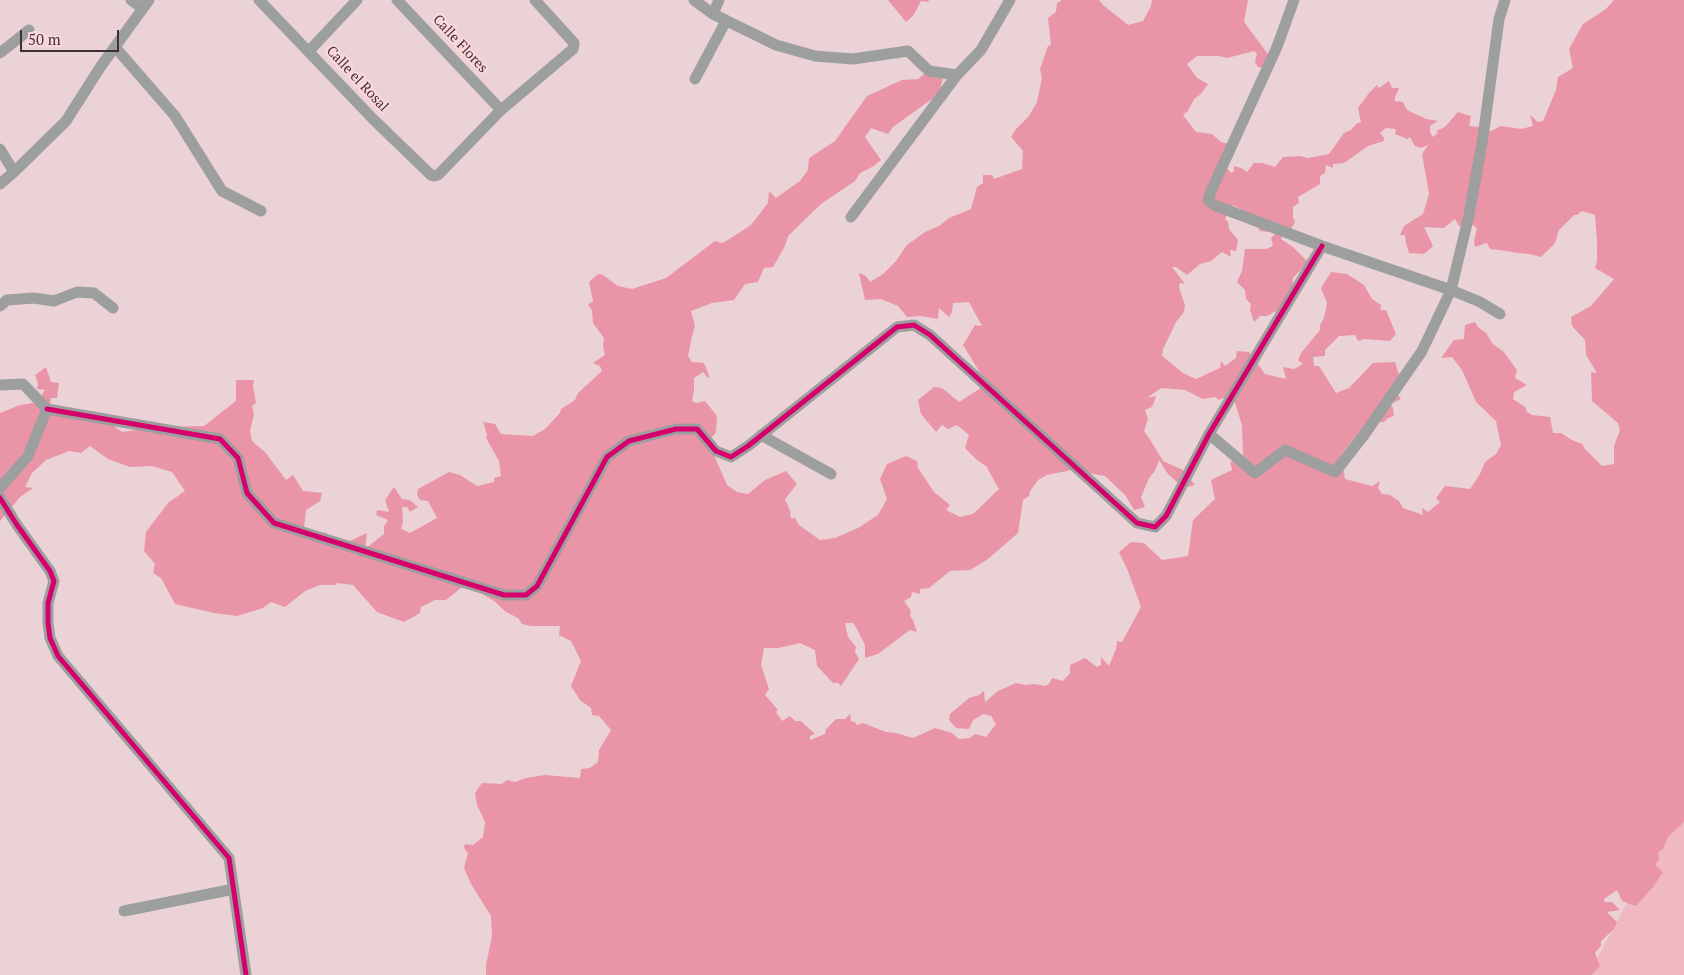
<!DOCTYPE html>
<html>
<head>
<meta charset="utf-8">
<style>
	body { margin:0 }
	#map { position:relative; width:1684px; height:975px; overflow:hidden; background:#ead2d6; font-family:"PT Serif",serif }
	canvas { display:block }
	.scale { position:absolute; left:20px; top:30px; width:99px; height:22px; box-sizing:border-box; border:2px solid #413032; border-top:0; padding-left:6px; font-size:15px; line-height:18px; white-space:nowrap; color:#413032; -webkit-text-stroke:4px #fcd7dc; paint-order:stroke }
</style>
</head>
<body>
<div id="map">
<canvas width="1684" height="975"></canvas>
<div class="scale">50 m</div>
</div>
<script>
const ctx = document.querySelector('canvas').getContext('2d');
ctx.lineJoin = 'round';
function fillPath(path, color) {
  ctx.fillStyle = color;
  ctx.fill(path, 'evenodd');
}
function shape(rows) {
  const path = new Path2D();
  for (const r of rows) {
    path.moveTo(r[0], r[1]);
    for (let i = 2; i < r.length; i += 2) path.lineTo(r[i], r[i + 1]);
  }
  return path;
}
function strokePath(path, color, width, dash) {
  ctx.strokeStyle = color;
  ctx.lineWidth = width;
  ctx.lineCap = dash ? 'butt' : 'round';
  ctx.setLineDash(dash || []);
  ctx.stroke(path);
}
function write(font, color, halo, rows, align = 'center') {
  ctx.font = font + ' "PT Serif",serif';
  ctx.lineWidth = 4.5;
  ctx.setLineDash([]);
  ctx.textBaseline = 'middle';
  ctx.strokeStyle = halo;
  ctx.fillStyle = color;
  for (const [text, x, y, turn = 0] of rows) {
    ctx.save();
    ctx.translate(x, y);
    ctx.rotate((+turn || 0) * Math.PI / 180);
    ctx.textAlign = isNaN(turn) ? turn : align;
    if (halo) ctx.strokeText(text, 0, 0);
    ctx.fillText(text, 0, 0);
    ctx.restore();
  }
}
const green = shape([
	[1684,802,1684,975,1588,975,1668,826]
]);
const forest = shape([
	[888,0,929,0,928,2,921,1,913,16,906,22],
	[1062,0,1099,0,1103,5,1128,25,1143,21,1151,6,1152,0,1248,0,1244,22,1273,61,1271,69,1258,67,1255,62,1257,54,1254,51,1227,58,1219,56,1197,56,1187,64,1197,78,1208,84,1201,94,1194,99,1188,111,1183,115,1196,132,1212,134,1221,142,1230,144,1224,164,1231,173,1234,171,1234,166,1241,168,1247,172,1254,163,1263,163,1275,167,1283,157,1300,156,1308,158,1329,154,1344,133,1351,130,1356,124,1361,122,1358,108,1369,93,1377,85,1379,88,1389,81,1392,88,1399,88,1395,97,1395,101,1403,102,1407,110,1426,119,1438,121,1430,126,1430,132,1433,137,1438,133,1436,131,1445,127,1458,112,1471,116,1469,126,1480,127,1487,133,1501,126,1521,129,1533,126,1530,115,1538,122,1543,121,1556,90,1558,77,1573,68,1569,49,1583,24,1606,9,1614,0,1684,0,1684,822,1668,837,1663,849,1658,852,1659,859,1655,865,1663,872,1653,887,1636,906,1622,901,1617,890,1604,899,1605,902,1612,902,1620,910,1607,912,1617,922,1614,929,1601,941,1601,946,1595,953,1600,966,1591,975,486,975,486,965,492,936,491,916,471,884,464,868,468,853,464,848,465,844,473,845,483,837,485,822,477,805,475,793,482,783,502,784,507,780,515,782,526,778,545,775,580,778,581,769,590,768,598,762,599,750,611,730,599,716,592,715,591,708,580,700,571,686,581,661,571,641,559,635,560,626,531,626,522,624,518,618,506,612,494,601,466,584,446,600,435,600,421,607,420,613,404,622,377,612,353,585,337,583,335,585,320,585,305,591,285,607,271,602,263,608,237,616,214,613,175,604,161,578,153,573,155,564,144,551,146,532,168,503,185,491,172,472,152,466,130,467,108,459,90,446,81,453,69,451,46,460,32,473,25,487,33,488,20,497,0,521,0,413,20,405,33,403,41,404,40,398,45,390,37,389,38,384,35,375,46,367,51,382,59,383,57,398,51,398,50,406,111,424,122,432,157,427,204,426,236,401,236,380,254,380,253,386,256,403,252,406,254,414,250,431,252,441,265,452,286,480,293,475,303,491,322,493,320,501,306,510,304,527,312,538,326,532,324,540,348,542,367,533,365,549,384,534,384,526,388,520,376,515,377,510,389,512,385,500,394,487,402,499,410,500,418,507,410,512,407,507,402,507,403,522,401,529,410,533,437,518,428,501,420,500,417,495,418,489,449,472,460,475,477,486,494,482,494,478,501,476,499,461,486,438,487,434,483,422,495,424,501,434,533,436,545,429,560,413,561,409,575,400,578,393,602,371,600,366,593,363,605,355,603,345,604,338,593,323,592,310,588,305,593,301,589,282,598,274,603,275,618,286,632,289,666,278,715,241,723,243,751,225,768,203,769,191,776,198,800,181,808,170,809,158,835,141,867,96,902,80,918,79,924,74,938,71,943,78,939,94,893,127,888,134,871,128,865,137,881,160,874,166,860,173,855,181,821,204,788,236,785,246,773,267,764,268,758,282,745,284,734,300,712,303,691,311,695,326,692,336,688,356,692,362,704,363,710,378,707,377,703,372,694,378,694,390,692,401,696,403,705,401,717,416,716,432,706,445,712,450,727,485,737,492,748,494,765,480,786,471,797,484,785,499,790,511,791,518,795,518,799,525,820,540,835,538,858,528,878,515,887,499,880,479,887,464,906,456,917,461,918,468,934,492,950,505,946,510,960,517,973,514,999,489,986,466,977,460,965,448,969,435,957,425,948,429,942,425,936,432,921,414,918,400,934,387,942,388,959,402,987,384,963,345,975,325,982,326,969,302,953,303,952,312,949,317,939,308,938,319,921,316,907,317,898,306,881,299,865,300,859,273,866,276,870,282,883,274,896,261,907,245,925,232,939,226,949,218,971,209,977,187,983,183,983,175,992,175,994,179,1022,169,1023,151,1011,137,1016,129,1029,116,1037,102,1042,78,1040,69,1048,46,1051,45,1048,18,1056,12,1057,3],
	[1386,128,1396,129,1395,134,1407,139,1410,137,1415,146,1421,148,1428,145,1422,154,1429,194,1423,214,1404,226,1400,235,1405,235,1406,243,1409,253,1424,254,1433,246,1424,227,1444,228,1455,219,1459,226,1467,227,1467,221,1477,228,1474,241,1475,247,1487,243,1490,249,1507,251,1517,253,1530,254,1541,257,1555,243,1559,230,1574,215,1577,215,1582,211,1595,215,1597,241,1597,261,1595,268,1614,279,1591,306,1571,317,1572,326,1585,340,1586,355,1597,373,1591,372,1592,401,1618,423,1620,430,1614,446,1614,464,1602,466,1585,449,1582,444,1572,440,1561,433,1553,433,1550,417,1532,415,1527,412,1525,407,1513,399,1514,392,1527,385,1515,378,1517,370,1504,352,1493,344,1486,333,1478,327,1475,322,1465,325,1464,339,1454,340,1441,358,1452,357,1462,370,1476,402,1496,421,1501,445,1496,454,1485,462,1480,474,1470,489,1445,486,1436,498,1440,502,1428,512,1422,508,1423,515,1403,508,1399,501,1390,495,1382,494,1378,488,1380,481,1372,486,1345,479,1341,455,1355,437,1377,422,1384,422,1388,418,1394,416,1393,408,1390,404,1401,399,1397,393,1401,381,1395,362,1373,363,1349,388,1336,393,1319,366,1314,366,1313,357,1325,356,1325,350,1339,336,1355,335,1358,341,1365,339,1390,341,1396,334,1386,310,1380,310,1381,305,1372,299,1364,285,1347,274,1331,272,1321,288,1327,303,1324,318,1320,325,1320,330,1301,353,1298,360,1303,364,1294,369,1283,367,1286,379,1265,374,1249,352,1237,351,1236,358,1225,366,1221,361,1220,368,1196,379,1183,373,1162,356,1163,349,1176,322,1184,312,1185,305,1179,288,1180,283,1185,284,1172,267,1176,267,1187,275,1200,264,1211,261,1222,252,1231,257,1230,250,1236,251,1238,240,1229,229,1228,222,1225,219,1232,205,1241,209,1245,216,1252,219,1260,231,1276,233,1271,238,1273,246,1266,249,1245,249,1242,271,1237,282,1245,290,1246,299,1251,304,1250,310,1254,322,1260,316,1267,316,1285,306,1292,300,1293,278,1308,262,1293,247,1281,239,1285,227,1290,231,1295,222,1293,217,1293,207,1299,203,1298,197,1320,184,1320,176,1325,173,1326,165,1333,168,1333,164,1344,163,1368,146,1384,141,1384,138,1380,133],
	[1161,388,1185,390,1203,399,1215,397,1219,400,1222,398,1234,400,1242,425,1243,454,1241,460,1230,462,1232,470,1211,480,1215,499,1193,520,1188,556,1162,560,1144,543,1131,542,1119,552,1128,571,1141,607,1122,642,1117,641,1116,649,1109,666,1101,657,1101,665,1097,667,1085,658,1070,665,1070,673,1063,681,1052,678,1049,684,1045,686,1034,684,1026,685,1016,683,998,691,985,702,984,691,979,695,969,698,950,714,949,720,956,728,969,729,973,720,983,714,991,716,996,724,986,737,975,734,970,738,959,739,952,733,935,728,913,738,896,733,886,732,863,723,857,725,855,722,851,721,850,714,845,719,836,719,826,729,825,734,810,740,810,736,815,734,801,721,795,721,790,716,782,721,776,712,778,710,765,695,769,689,761,665,764,648,778,648,800,643,815,650,817,666,833,683,838,683,841,686,859,659,855,652,856,647,848,637,845,623,853,623,856,627,865,645,865,658,878,654,910,630,917,632,913,620,910,616,911,611,904,601,911,597,912,592,920,594,920,589,929,588,950,571,970,570,988,559,1018,533,1023,500,1029,496,1030,491,1038,480,1047,475,1071,470,1105,476,1125,495,1134,510,1145,507,1141,497,1149,478,1155,471,1159,460,1168,474,1178,483,1187,487,1195,485,1183,470,1163,461,1149,438,1144,431,1148,419,1145,410,1152,407,1156,396,1147,398]
]);
const minor = shape([
	[131,0,142,8],
	[259,0,374,120,431,175,434,176,438,175,501,110,573,49,574,43,535,0],
	[397,0,501,110],
	[694,0,713,14,776,45,815,56,853,59,908,51,929,71,957,75],
	[1294,0,1277,47,1211,191,1208,200,1214,205,1322,246,1451,290,1480,302,1500,314],
	[713,14,719,0],
	[115,47,175,116,222,191,261,211],
	[309,51,357,0],
	[0,53,29,30],
	[695,79,726,21],
	[0,149,14,172],
	[0,184,14,172,66,121,101,66,149,0],
	[851,217,957,75,981,50,1010,0],
	[0,306,7,300,34,298,54,301,77,292,94,293,113,308],
	[0,385,23,384,47,409,28,456,0,488],
	[47,409,220,439,238,458,247,493,274,523,504,595,526,595,537,586,607,457,629,441,676,429,697,429,716,451,731,457,748,446,897,327,914,325,930,335,1137,523,1155,527,1166,516,1209,434,1322,246],
	[1209,434,1255,473,1285,450,1335,472,1364,435,1422,351,1451,290,1469,215,1483,137,1499,19,1505,0],
	[761,435,831,474],
	[0,498,17,525,50,571,54,581,48,603,48,623,50,638,58,656,229,858,246,975],
	[124,911,234,889]
]);
const cycleway = shape([
	[47,409,220,439,238,458,247,493,274,523,504,595,526,595,537,586,607,457,629,441,676,429,697,429,716,451,731,457,748,446,897,327,914,325,930,335,1137,523,1155,527,1166,516,1209,434,1322,246],
	[0,498,17,525,50,571,54,581,48,603,48,623,50,638,58,656,229,858,246,975]
]);
const streetNames = [
	["Calle Flores",460,44,47],
	["Calle el Rosal",357,79,47]
];
fillPath(green, '#f0b9c1');
fillPath(forest, '#ea94a7');
strokePath(minor, '#9d9f9f', 11);
strokePath(cycleway, '#d6006c', 5);
write('14px', '#413032', '#fcd7dc', streetNames);
</script>
</body>
</html>
